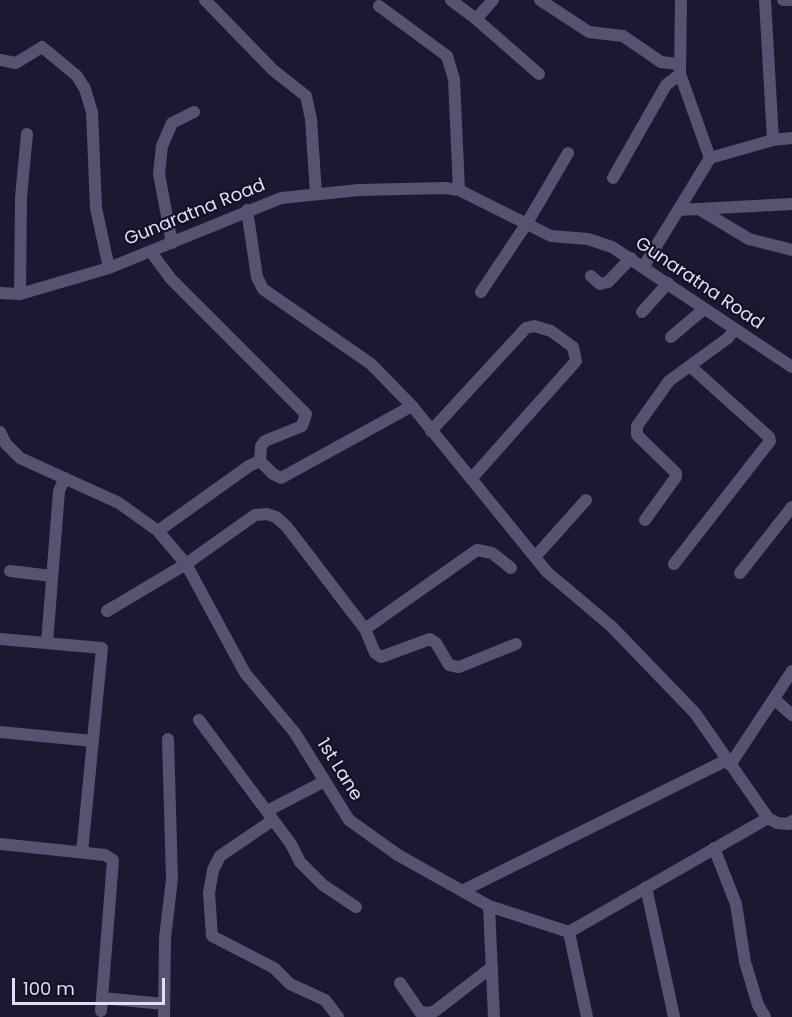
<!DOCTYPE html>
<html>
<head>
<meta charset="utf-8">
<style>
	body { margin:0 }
	#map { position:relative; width:792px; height:1017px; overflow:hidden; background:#1d1831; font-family:Poppins,sans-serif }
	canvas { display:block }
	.scale { position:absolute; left:12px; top:978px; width:153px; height:27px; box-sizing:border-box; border:3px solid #e0deef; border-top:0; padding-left:8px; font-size:18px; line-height:21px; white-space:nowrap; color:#e0deef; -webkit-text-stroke:4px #140f27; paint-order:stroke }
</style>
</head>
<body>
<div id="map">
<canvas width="792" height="1017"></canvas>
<div class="scale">100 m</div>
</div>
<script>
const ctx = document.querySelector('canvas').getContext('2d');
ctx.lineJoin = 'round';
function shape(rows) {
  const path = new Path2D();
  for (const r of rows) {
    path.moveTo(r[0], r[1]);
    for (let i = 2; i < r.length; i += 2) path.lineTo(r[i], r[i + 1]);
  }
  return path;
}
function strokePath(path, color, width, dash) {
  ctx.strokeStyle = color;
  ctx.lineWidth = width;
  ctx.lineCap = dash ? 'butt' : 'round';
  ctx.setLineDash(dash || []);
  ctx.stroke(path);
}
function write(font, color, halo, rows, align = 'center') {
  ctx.font = font + ' Poppins,sans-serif';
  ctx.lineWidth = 4.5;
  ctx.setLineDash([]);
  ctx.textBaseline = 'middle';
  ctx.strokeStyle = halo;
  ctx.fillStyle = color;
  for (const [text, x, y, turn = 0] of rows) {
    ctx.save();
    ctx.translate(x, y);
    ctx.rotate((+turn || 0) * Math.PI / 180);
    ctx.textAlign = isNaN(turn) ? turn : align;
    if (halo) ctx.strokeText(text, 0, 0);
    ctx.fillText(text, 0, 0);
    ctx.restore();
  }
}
const minor = shape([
	[205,0,273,70,306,96,311,119,316,194],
	[451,0,476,19],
	[493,0,476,19,539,74],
	[540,0,589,32,623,36,661,62,678,64],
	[765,0,773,140],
	[783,0,792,0],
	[379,6,447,56,454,79,459,190],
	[0,60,16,63,42,47,77,76,85,89,92,112,96,208,109,268],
	[710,158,773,140,792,138],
	[613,178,666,85,680,74],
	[699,209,749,239,792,250],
	[247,210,257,277,263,289,371,364,412,406,547,572,611,626,695,713,768,818,777,823,789,824,792,821],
	[679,210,792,204],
	[172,243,159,174,162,146,172,123,194,112],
	[151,252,171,279,306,414,302,426,265,441,261,446,260,461],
	[644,266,710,158,680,74,681,0],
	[591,276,600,284,608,282,631,258],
	[481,292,527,223,568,153],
	[0,293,20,294,109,268,281,198,359,190,445,188,459,190,551,236,588,239,612,247,792,367],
	[20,294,21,197,27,134],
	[642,312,668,283],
	[671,337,704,309],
	[431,431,526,328,534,326,551,331,573,347,576,361,471,479],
	[0,432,6,444,20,458,119,503,158,531,186,564,245,673,295,733,349,820,398,855,489,906,569,932,768,818],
	[645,520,676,477,676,473,637,435,637,426,669,381,728,338,734,330],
	[158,531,249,466,260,461,273,474,281,478,412,406],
	[535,557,586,500],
	[674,564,770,441,769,437,690,366],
	[10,571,52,576],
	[740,573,792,507],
	[107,611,186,564,255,515,267,514,276,517,287,527,365,629,375,653,381,657,430,639,436,643,449,665,459,667,516,644],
	[365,629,477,550,492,553,511,568],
	[0,639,102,648,82,852],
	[47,643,59,491,65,478],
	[774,699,792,715],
	[199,720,291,844,300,862,323,885,356,907],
	[0,732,93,741],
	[730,765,792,671],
	[267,811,325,781],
	[273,820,220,856,213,870,209,893,212,936,274,968,290,984,325,1000,338,1017],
	[0,844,105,855,113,860,101,1011],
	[714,848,736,904,745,962,758,1005,765,1017],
	[646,887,674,1017],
	[462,891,727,760],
	[489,906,494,1017],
	[569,932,587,1017],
	[400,983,420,1012,428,1013,435,1011,492,967],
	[102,998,164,1004],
	[164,1017,165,938,172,879,168,739]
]);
const streetNames = [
	["Gunaratna Road",195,213,-22],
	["Gunaratna Road",699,284,34],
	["1st Lane",339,770,58]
];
strokePath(minor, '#57526f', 12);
write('18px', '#e0deef', '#140f27', streetNames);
</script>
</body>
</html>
